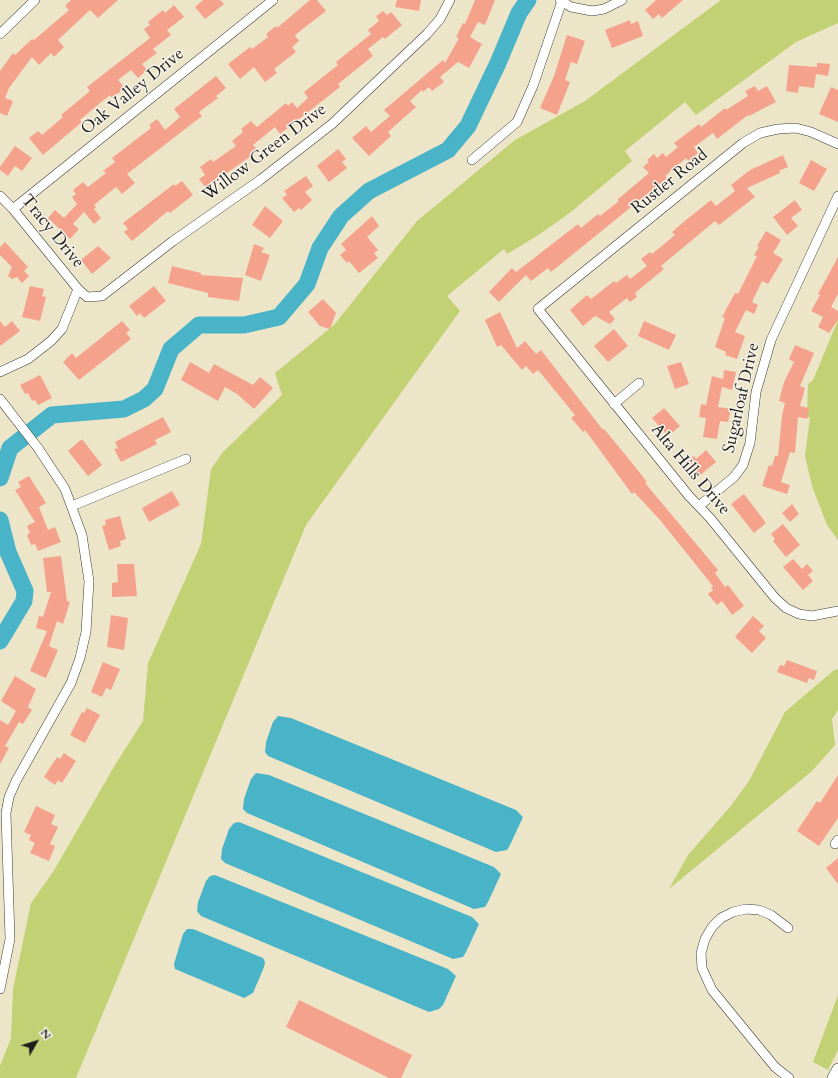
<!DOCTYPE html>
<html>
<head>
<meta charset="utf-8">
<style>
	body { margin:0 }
	#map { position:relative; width:838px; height:1078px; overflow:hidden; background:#ede5c8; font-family:Cardo,serif }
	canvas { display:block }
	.north { position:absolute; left:16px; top:1022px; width:40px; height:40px; -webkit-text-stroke:3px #f7f3e8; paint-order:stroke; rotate:51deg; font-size:11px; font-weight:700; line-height:16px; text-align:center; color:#1c1c1c }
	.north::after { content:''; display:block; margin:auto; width:14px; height:18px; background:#1c1c1c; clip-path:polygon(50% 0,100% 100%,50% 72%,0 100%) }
</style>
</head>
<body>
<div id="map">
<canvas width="838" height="1078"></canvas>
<div class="north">N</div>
</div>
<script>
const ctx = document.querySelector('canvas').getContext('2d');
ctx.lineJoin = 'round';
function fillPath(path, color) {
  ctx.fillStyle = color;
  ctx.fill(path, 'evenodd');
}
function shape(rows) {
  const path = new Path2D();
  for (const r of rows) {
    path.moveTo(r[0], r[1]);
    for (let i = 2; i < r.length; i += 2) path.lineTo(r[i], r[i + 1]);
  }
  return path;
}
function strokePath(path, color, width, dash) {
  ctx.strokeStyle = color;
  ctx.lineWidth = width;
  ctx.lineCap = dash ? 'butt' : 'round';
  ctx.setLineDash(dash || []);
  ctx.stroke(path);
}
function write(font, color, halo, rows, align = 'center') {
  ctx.font = font + ' Cardo,serif';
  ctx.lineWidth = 3;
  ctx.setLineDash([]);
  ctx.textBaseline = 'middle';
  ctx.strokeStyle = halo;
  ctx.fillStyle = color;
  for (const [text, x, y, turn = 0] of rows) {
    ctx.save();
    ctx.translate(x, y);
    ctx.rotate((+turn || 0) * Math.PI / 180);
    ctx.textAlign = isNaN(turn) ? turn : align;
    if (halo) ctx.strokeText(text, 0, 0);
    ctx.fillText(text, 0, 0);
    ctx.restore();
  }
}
const green = shape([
	[721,0,838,0,838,23,796,42,696,115,685,102,625,151,632,161,571,212,540,234,507,254,504,249,447,296,460,311,306,525,76,1078,0,1078,0,1066,11,1038,13,989,31,903,53,872,115,765,143,721,148,663,201,544,211,469,223,452,282,395,275,373,334,325,417,221,515,140,585,101],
	[838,320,838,540,827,525,812,486,805,456,810,417,807,418,808,384,813,380],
	[838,669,838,710,832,719,835,745,812,771,669,889,688,855,730,807,749,781,785,712,834,670],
	[838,995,838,1050,828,1070,813,1062]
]);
const water = shape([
	[278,716,291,718,516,810,523,817,510,845,507,850,496,852,268,756,265,752,266,742,273,722],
	[256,773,269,775,494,867,501,874,488,902,485,907,474,909,247,813,243,809,244,799,251,779],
	[239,822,472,917,479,924,466,952,463,957,453,959,225,863,221,859,222,849,229,829,234,823],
	[215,875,448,969,456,976,443,1005,439,1009,429,1012,201,916,197,911,198,902,206,881,210,876],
	[187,929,193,929,263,958,265,962,264,967,253,993,244,998,175,969,174,964,183,934]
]);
const river = shape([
	[0,478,10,448,52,415,124,409,144,399,155,389,171,349,199,325,244,325,279,317,307,284,320,248,341,216,369,191,448,150,468,126,498,63,519,13,528,0],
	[0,520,8,552,25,591,24,601,0,641]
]);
const building = shape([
	[71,0,118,0,98,18,90,10,58,40,64,47,54,57,51,53,39,65,32,57,9,88,5,98,13,101,7,116,0,113,0,71,13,53,15,55,32,39,34,40,69,10,65,6],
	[203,0,220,0,224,4,205,19,195,7],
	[310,0,317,0,326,11,295,35,299,41,292,47,296,52,274,69,277,73,265,82,254,67,240,79,228,64,250,47,252,49,268,37,266,34,276,26,277,28],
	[397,0,421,0,419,11,395,7],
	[475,0,495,0,485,25,478,22,470,37,482,44,469,68,458,62,440,77,444,82,432,91,429,87,423,92,422,90,410,101,416,107,388,132,391,136,369,156,352,138,366,126,371,132,390,116,384,110,443,60,445,63,459,38,456,37,463,23,465,24],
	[656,0,683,0,662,18,659,14,653,19,645,10],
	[174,5,184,17,167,30,171,35,153,49,157,53,142,64,147,70,138,78,131,70,118,80,125,88,112,98,110,95,100,103,80,120,82,122,43,155,29,138,38,131,42,135,63,117,61,115,90,91,87,87,150,38,144,29,150,25,148,22,163,10,165,13],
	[383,11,387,15,391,12,402,25,385,39,383,37,368,49,373,56,338,84,340,87,280,134,275,127,253,145,258,151,206,188,199,179,205,175,200,167,211,159,213,162,236,146,232,141,243,132,241,129,251,121,257,127,286,103,288,106,292,102,297,108,308,98,304,92,338,65,336,62,371,34,368,30,379,21,376,16],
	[630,20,631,24,638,21,643,36,612,48,605,30],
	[567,35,585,41,577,64,571,62,565,80,570,82,557,115,540,108,554,76],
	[817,63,830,64,828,76,816,74,814,88,799,86,798,93,786,91,789,65,817,67],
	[216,76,226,88,216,96,218,98,199,112,202,116,127,174,135,183,122,194,116,187,94,205,96,207,94,209,101,218,94,224,84,212,73,224,79,229,70,239,48,218,55,210,64,218,77,204,72,197,76,194,73,190,83,182,88,187,106,173,103,171,115,162,112,158,151,128,149,125,157,119,165,130,180,117,174,109],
	[755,86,758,91,767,86,776,102,749,116,748,115,717,139,713,133,694,147,698,153,688,161,686,158,665,176,667,178,551,272,548,268,531,281,526,275,499,302,489,292,512,268,516,272,578,224,581,228,598,214,600,216,619,201,617,200,649,173,643,167,649,162,647,160,654,154,657,158,663,153,666,157,678,147,674,143,699,124,701,127,725,108,726,110,748,96,745,91],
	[831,87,838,90,838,122,819,114],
	[15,146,32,158,22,171,15,166,8,176,0,170,0,167],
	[338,149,346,159,342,162,347,168,329,182,317,166],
	[783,155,788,167,779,171,780,173,747,188,755,197,719,225,715,221,661,266,664,269,635,293,637,297,630,302,627,298,609,312,615,319,610,324,595,316,583,326,570,310,587,295,591,299,614,281,616,283,627,275,630,279,647,266,641,259,650,252,652,254,675,235,672,232,686,220,711,200,716,206,735,191,731,185,750,170],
	[811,160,827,169,814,191,799,183],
	[306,176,313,186,305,192,312,200,301,210,299,208,294,212,282,198,287,195,284,191],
	[182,181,193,195,170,213,168,211,132,241,124,232,128,229,123,223,174,184,175,186],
	[795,200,802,210,791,218,798,226,787,235,773,217],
	[265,206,283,221,270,238,252,225],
	[372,216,379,226,367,237,378,250,374,253,378,258,359,273,349,261,347,263,340,255,346,250,341,244],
	[766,231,781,240,773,253,783,259,768,284,762,281,752,302,758,305,754,314,746,310,735,332,745,336,737,359,725,355,726,352,715,347,725,318,722,317,735,293,738,294,757,256,754,255,759,247,757,246],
	[5,242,28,267,24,271,29,276,22,283,17,277,12,279,8,276,12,267,0,255,0,247],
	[254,244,264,248,261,252,270,255,261,281,245,275],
	[98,246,111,258,92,274,81,260],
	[838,257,838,294,831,307,838,311,838,320,829,333,818,327,823,317,811,311,820,295,818,294],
	[172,266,201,273,201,275,243,278,239,301,208,297,208,293,168,283],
	[30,286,44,289,42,296,46,297,40,321,22,317],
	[154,286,166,301,144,318,140,313,137,316,129,306],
	[323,299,336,313,330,329,320,326,308,312],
	[500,312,517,348,525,341,536,354,541,350,603,430,604,429,628,458,647,482,645,483,718,570,715,573,725,587,728,585,744,606,732,615,722,601,717,605,708,594,713,590,711,588,713,586,660,520,634,492,632,494,585,430,583,432,571,418,575,415,538,370,533,374,526,366,522,370,501,345,497,347,485,320],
	[0,321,5,327,12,321,20,331,0,346],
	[122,321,130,330,126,333,131,339,79,380,63,362,72,353,76,358],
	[644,321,676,335,669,350,638,336],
	[614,329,628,346,608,362,594,346],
	[795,345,814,353,800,386,805,388,800,406,809,408,807,419,798,417,795,453,790,452,781,482,790,485,787,494,762,486,769,465,772,466,775,456,778,456,782,416,785,403,779,401,784,382,794,362,789,359],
	[190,362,209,373,214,364,253,385,260,377,273,388,254,409,237,394,225,387,218,401,181,380],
	[681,362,689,384,675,389,667,366],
	[724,370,736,372,732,390,722,387,718,407,731,409,728,422,720,421,717,439,703,437,706,418,699,417,701,404,706,405,712,376,723,379],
	[40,375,52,398,38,405,35,400,32,401,28,393,25,394,20,385],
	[664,408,680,426,668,436,652,418],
	[163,417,171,432,155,440,157,444,121,462,114,449,118,448,115,442],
	[82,439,102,465,88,476,68,451],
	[706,450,716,462,699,476,687,462,694,456,696,459],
	[29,476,46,503,39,507,48,530,55,527,61,542,38,551,35,544,31,545,27,535,30,533,27,526,35,522,15,490,21,487,18,482],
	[172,491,180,505,149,522,142,508],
	[744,494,766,523,754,533,731,504],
	[792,504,799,514,790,522,782,513],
	[120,516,126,539,120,541,121,546,109,550,102,526,106,525,105,520],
	[783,524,800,545,786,557,773,541,775,539,771,534],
	[61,556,67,601,70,602,63,624,57,621,49,646,58,650,46,678,30,671,47,631,36,628,39,616,43,617,51,592,47,592,43,558],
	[793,559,802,569,807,564,813,571,808,575,813,581,803,590,783,567],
	[117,564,134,564,137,596,112,597,112,583,118,582],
	[111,615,128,618,124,650,107,647],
	[753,616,764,626,759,631,766,638,752,653,735,637],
	[787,660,817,671,814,680,809,678,807,683,777,672,780,665,784,666],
	[103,662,120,669,111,690,106,688,102,697,91,692],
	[15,676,36,689,28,707,32,710,23,724,19,722,5,746,9,748,0,764,0,720,8,725,16,711,1,701],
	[87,708,100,715,85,743,70,735,82,712,84,713],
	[64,753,76,761,62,783,58,780,55,785,44,777,57,757,60,759],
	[838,775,838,818,819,846,797,831,817,801,820,803],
	[36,806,55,815,51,824,58,827,50,844,55,846,49,861,30,853,35,843,29,840,31,835,24,832],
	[838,858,838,884,826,868],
	[299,1000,412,1055,401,1078,389,1078,286,1027]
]);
const minor = shape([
	[560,0,571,7,592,11,604,9,622,0],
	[0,34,35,0],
	[838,144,811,132,796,128,778,129,760,133,743,143,538,309,689,496,710,518,775,598,786,608,799,614,812,616,838,611],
	[472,160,517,122,533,86,562,1],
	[0,196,13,209,78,289,87,297,102,296,173,241,260,180,332,124,427,34,440,19,450,0],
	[13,209,273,0],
	[0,372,28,359,51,341,62,329,78,289],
	[0,399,38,448,65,489,82,535,89,581,86,632,80,658,71,683,16,781,9,797,6,813,10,939,0,989],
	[614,404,639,383],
	[72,506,186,459],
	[699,506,734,477,743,465,750,443,756,392,771,340,838,196],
	[835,844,838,840],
	[788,928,771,915,759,910,746,909,733,912,721,918,712,927,705,939,701,953,702,968,712,990,775,1067,789,1078]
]);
const tertiary = shape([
	[833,1078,838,1069]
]);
const streetNames = [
	["Oak Valley Drive",133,92,-39],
	["Willow Green Drive",265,153,-37],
	["Rustler Road",670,182,-39],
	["Tracy Drive",52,232,51],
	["Sugarloaf Drive",742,398,-77],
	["Alta Hills Drive",690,470,50]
];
fillPath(green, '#c2d174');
fillPath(water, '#49b3c7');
strokePath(river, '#49b3c7', 17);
fillPath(building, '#f5a28d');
strokePath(minor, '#3b3a36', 10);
strokePath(tertiary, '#3b3a36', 12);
strokePath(minor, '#fff', 9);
strokePath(tertiary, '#fff', 11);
write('17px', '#1c1c1c', '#f7f3e8', streetNames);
</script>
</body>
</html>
